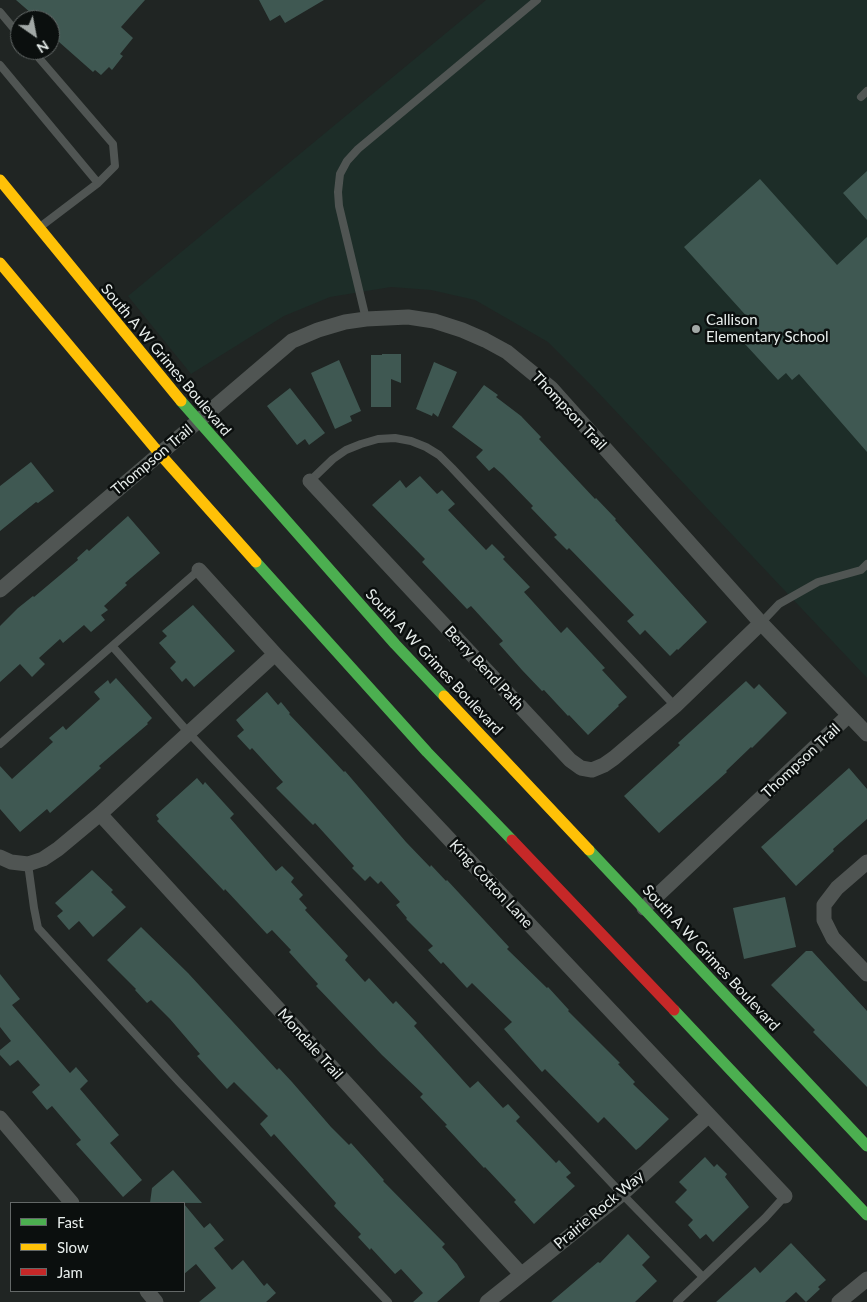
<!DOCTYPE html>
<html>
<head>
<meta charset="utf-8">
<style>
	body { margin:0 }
	#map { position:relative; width:867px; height:1302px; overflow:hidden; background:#202523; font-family:Lato,sans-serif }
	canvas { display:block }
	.legend { position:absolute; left:10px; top:1202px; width:175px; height:90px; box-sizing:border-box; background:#0b0f0e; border:1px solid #636867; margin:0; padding:6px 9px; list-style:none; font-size:15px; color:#e8eeec }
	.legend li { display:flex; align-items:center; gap:10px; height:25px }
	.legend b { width:25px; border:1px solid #636867 }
	.north { position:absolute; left:10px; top:10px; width:50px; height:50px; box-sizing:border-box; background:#0b0f0e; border:1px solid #636867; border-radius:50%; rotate:147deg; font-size:14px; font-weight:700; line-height:20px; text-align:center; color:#e8eeec }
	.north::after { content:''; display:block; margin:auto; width:18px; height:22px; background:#a2a8a6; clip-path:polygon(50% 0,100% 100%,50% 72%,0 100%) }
</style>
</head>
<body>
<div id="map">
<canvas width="867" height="1302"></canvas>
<ul class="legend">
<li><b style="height:6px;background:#4caf50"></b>Fast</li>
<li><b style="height:6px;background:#ffc107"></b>Slow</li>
<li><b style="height:6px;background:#c62828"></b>Jam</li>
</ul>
<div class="north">N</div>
</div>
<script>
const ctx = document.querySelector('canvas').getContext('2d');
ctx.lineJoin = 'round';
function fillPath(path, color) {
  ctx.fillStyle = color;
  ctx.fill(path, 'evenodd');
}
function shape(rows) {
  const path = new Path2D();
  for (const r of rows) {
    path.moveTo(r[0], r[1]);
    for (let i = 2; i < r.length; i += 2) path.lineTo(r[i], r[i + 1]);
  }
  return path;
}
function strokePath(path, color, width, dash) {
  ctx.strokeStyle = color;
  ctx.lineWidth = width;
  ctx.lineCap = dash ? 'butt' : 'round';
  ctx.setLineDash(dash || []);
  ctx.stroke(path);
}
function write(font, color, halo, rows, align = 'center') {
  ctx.font = font + ' Lato,sans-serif';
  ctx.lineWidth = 5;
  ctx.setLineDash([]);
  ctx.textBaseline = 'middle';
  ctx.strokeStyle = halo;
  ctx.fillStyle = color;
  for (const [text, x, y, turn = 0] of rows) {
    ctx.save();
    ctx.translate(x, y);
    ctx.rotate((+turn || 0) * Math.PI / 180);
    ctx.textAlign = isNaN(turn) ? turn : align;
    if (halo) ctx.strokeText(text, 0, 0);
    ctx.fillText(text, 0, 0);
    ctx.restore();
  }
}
const built = shape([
	[486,0,867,0,867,678,592,386,548,342,475,300,431,290,391,287,330,297,284,316,191,374,128,296]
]);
const building = shape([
	[16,0,145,0,121,27,133,38,120,54,123,56,112,70,109,67,101,75,95,70,93,72,50,34,50,20,39,20],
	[259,0,324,0,285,23,280,15,270,21],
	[867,171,867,220,843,193],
	[760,179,837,265,867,237,867,452,799,374,792,380,786,373,778,380,745,344,760,331,684,247],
	[382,354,401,354,401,383,391,379,391,407,371,407,371,355,382,355],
	[339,360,361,411,350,416,352,421,335,429,311,373],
	[434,362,457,372,438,417,433,413,432,416,416,409],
	[484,385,498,395,496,397,521,416,541,437,539,439,595,499,596,498,616,519,615,520,707,622,678,650,677,649,670,656,645,630,640,635,627,621,634,615,569,548,567,550,554,537,557,535,531,508,533,506,503,475,494,467,489,471,476,457,483,450,452,427],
	[290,388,325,433,309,445,305,439,297,445,267,406],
	[31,462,54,491,38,503,36,502,0,531,0,486],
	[420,476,437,494,442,490,455,504,448,510,486,550,492,544,505,557,503,559,530,587,524,592,561,633,567,627,605,668,602,670,627,697,618,705,619,706,588,735,569,715,568,716,544,690,542,691,522,670,499,644,503,641,471,606,467,609,422,562,425,559,372,505,400,480,406,488],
	[128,516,160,553,125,583,127,585,104,606,108,610,101,615,105,620,91,632,84,625,63,643,60,639,39,658,45,664,32,677,20,664,0,682,0,626,18,608,33,596,34,597,78,560,77,558,87,549,89,551],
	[193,605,235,651,194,687,186,678,182,682,170,668,176,662,159,643,167,636,162,631],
	[116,678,152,718,147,723,148,724,99,766,101,768,50,813,47,809,20,832,0,809,0,766,12,779,53,742,49,738,63,726,66,730,100,699,94,692,108,680,110,684],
	[746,681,754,689,759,684,787,713,752,748,751,747,726,771,727,772,659,833,624,796,680,745,678,743],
	[267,692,278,705,281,702,290,713,289,714,329,756,344,772,345,771,406,842,430,867,431,865,446,881,447,880,509,947,507,949,547,988,548,987,569,1010,568,1011,620,1063,618,1064,635,1082,633,1084,669,1119,640,1147,636,1150,604,1117,598,1123,545,1069,542,1072,504,1029,512,1022,472,983,467,988,443,962,441,964,428,950,433,946,406,919,407,918,396,905,400,902,381,881,378,884,370,876,365,881,352,868,354,866,315,823,313,825,276,788,283,782,252,748,250,750,237,736,244,730,236,720],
	[849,768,867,789,867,819,833,849,834,851,796,886,761,847],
	[197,778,203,785,205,782,234,814,230,818,276,871,282,866,294,878,291,882,303,895,299,899,307,908,305,910,348,956,345,960,365,982,369,978,393,1004,396,1001,417,1023,414,1026,470,1088,478,1081,503,1108,508,1104,520,1117,516,1121,556,1163,559,1160,571,1173,566,1177,575,1186,534,1224,514,1202,516,1200,485,1167,484,1168,445,1126,447,1125,420,1097,423,1094,382,1055,316,986,318,984,289,952,291,950,272,930,267,934,225,889,224,891,157,821,159,819,156,815],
	[92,870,113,890,111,892,126,907,93,937,79,921,69,930,57,916,63,911,55,903],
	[785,897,796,947,744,959,733,908],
	[141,927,188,973,277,1070,279,1068,292,1082,331,1127,349,1145,351,1143,384,1180,383,1181,445,1244,442,1247,457,1264,465,1277,437,1302,413,1302,423,1293,401,1269,395,1274,371,1248,370,1250,358,1237,361,1234,334,1206,336,1203,274,1134,271,1137,260,1124,268,1116,234,1082,227,1089,197,1056,200,1054,170,1019,151,1000,147,1003,135,990,136,989,107,960],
	[806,951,812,951,867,1011,867,1087,813,1032,815,1030,771,985],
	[0,974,20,999,12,1005,70,1073,76,1067,88,1081,80,1089,119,1135,110,1143,142,1180,123,1197,76,1144,81,1140,52,1106,47,1110,32,1092,40,1085,18,1060,10,1066,0,1055,0,1050,11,1041,0,1027],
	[705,1157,714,1167,717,1164,727,1174,725,1177,749,1207,713,1242,706,1234,700,1239,688,1225,693,1220,675,1202,687,1190,679,1182],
	[173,1170,202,1203,150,1203,152,1188],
	[184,1204,204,1228,210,1223,224,1240,214,1248,232,1270,243,1260,264,1286,267,1283,276,1293,266,1302,199,1302,216,1288,196,1264,184,1274],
	[628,1234,650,1257,642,1265,657,1281,635,1302,551,1302,598,1262,600,1263],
	[791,1243,826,1280,818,1287,820,1289,806,1302,796,1292,785,1302,716,1302,755,1267,760,1273]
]);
const lane = shape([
	[0,12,20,36],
	[32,50,113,144,115,166,98,183,40,227],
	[0,65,98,183],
	[861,97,867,91],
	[366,319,339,206,338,192,340,174,347,161,358,149,537,0],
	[310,481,333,459,346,450,361,444,378,439,395,438,411,441,426,447,439,455,452,468,675,706],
	[761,623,779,604,818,582,861,570,867,564],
	[113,647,188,732,622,1194,703,1277],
	[0,744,199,570],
	[28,864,34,908,38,928,179,1082,388,1302],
	[677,1302,765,1218,785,1196]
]);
const street = shape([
	[310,481,570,760,581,768,592,770,604,765,614,758,675,706,761,623],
	[199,570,275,654,785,1196],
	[0,590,292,341,318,330,345,322,366,319,408,317,434,321,462,330,485,340,507,352,551,388,761,623,849,715,644,908],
	[849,715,867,734],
	[100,814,521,1274],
	[0,857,11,862,28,864,43,859,58,849,100,814,275,654],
	[867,862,837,888,824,905,824,920,833,938,867,974],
	[0,1118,72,1203],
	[147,1291,156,1302],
	[487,1302,622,1194,709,1115],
	[839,1302,867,1279]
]);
const fast = shape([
	[181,401,395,644,444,696],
	[256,562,427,752,512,840],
	[589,850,867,1146],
	[674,1010,867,1215]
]);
const slow = shape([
	[0,180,181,401],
	[0,263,159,453,256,562],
	[444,696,589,850]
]);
const jam = shape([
	[512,840,674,1010]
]);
const markers = [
	[696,329,5,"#a2a8a6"]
];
const poiNames = [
	["Callison",706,320],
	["Elementary School",706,337]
];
const streetNames = [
	["South A W Grimes Boulevard",166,360,50],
	["Thompson Trail",569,411,47],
	["Thompson Trail",152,460,-40],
	["South A W Grimes Boulevard",434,662,47],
	["Berry Bend Path",484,668,47],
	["Thompson Trail",801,761,-43],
	["King Cotton Lane",491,884,47],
	["South A W Grimes Boulevard",711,958,47],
	["Mondale Trail",310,1044,48],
	["Prairie Rock Way",599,1210,-40]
];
fillPath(built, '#1d2d28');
fillPath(building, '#3f5852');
strokePath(lane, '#505553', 8);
strokePath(street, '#505553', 15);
strokePath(fast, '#4caf50', 11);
strokePath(slow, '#ffc107', 11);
strokePath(jam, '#c62828', 11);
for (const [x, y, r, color] of markers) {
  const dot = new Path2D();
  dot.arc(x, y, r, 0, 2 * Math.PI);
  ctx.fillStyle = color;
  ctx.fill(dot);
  strokePath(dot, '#0b0f0e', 2);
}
write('15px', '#e8eeec', '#0b0f0e', poiNames, 'left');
write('15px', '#e8eeec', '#0b0f0e', streetNames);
</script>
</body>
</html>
